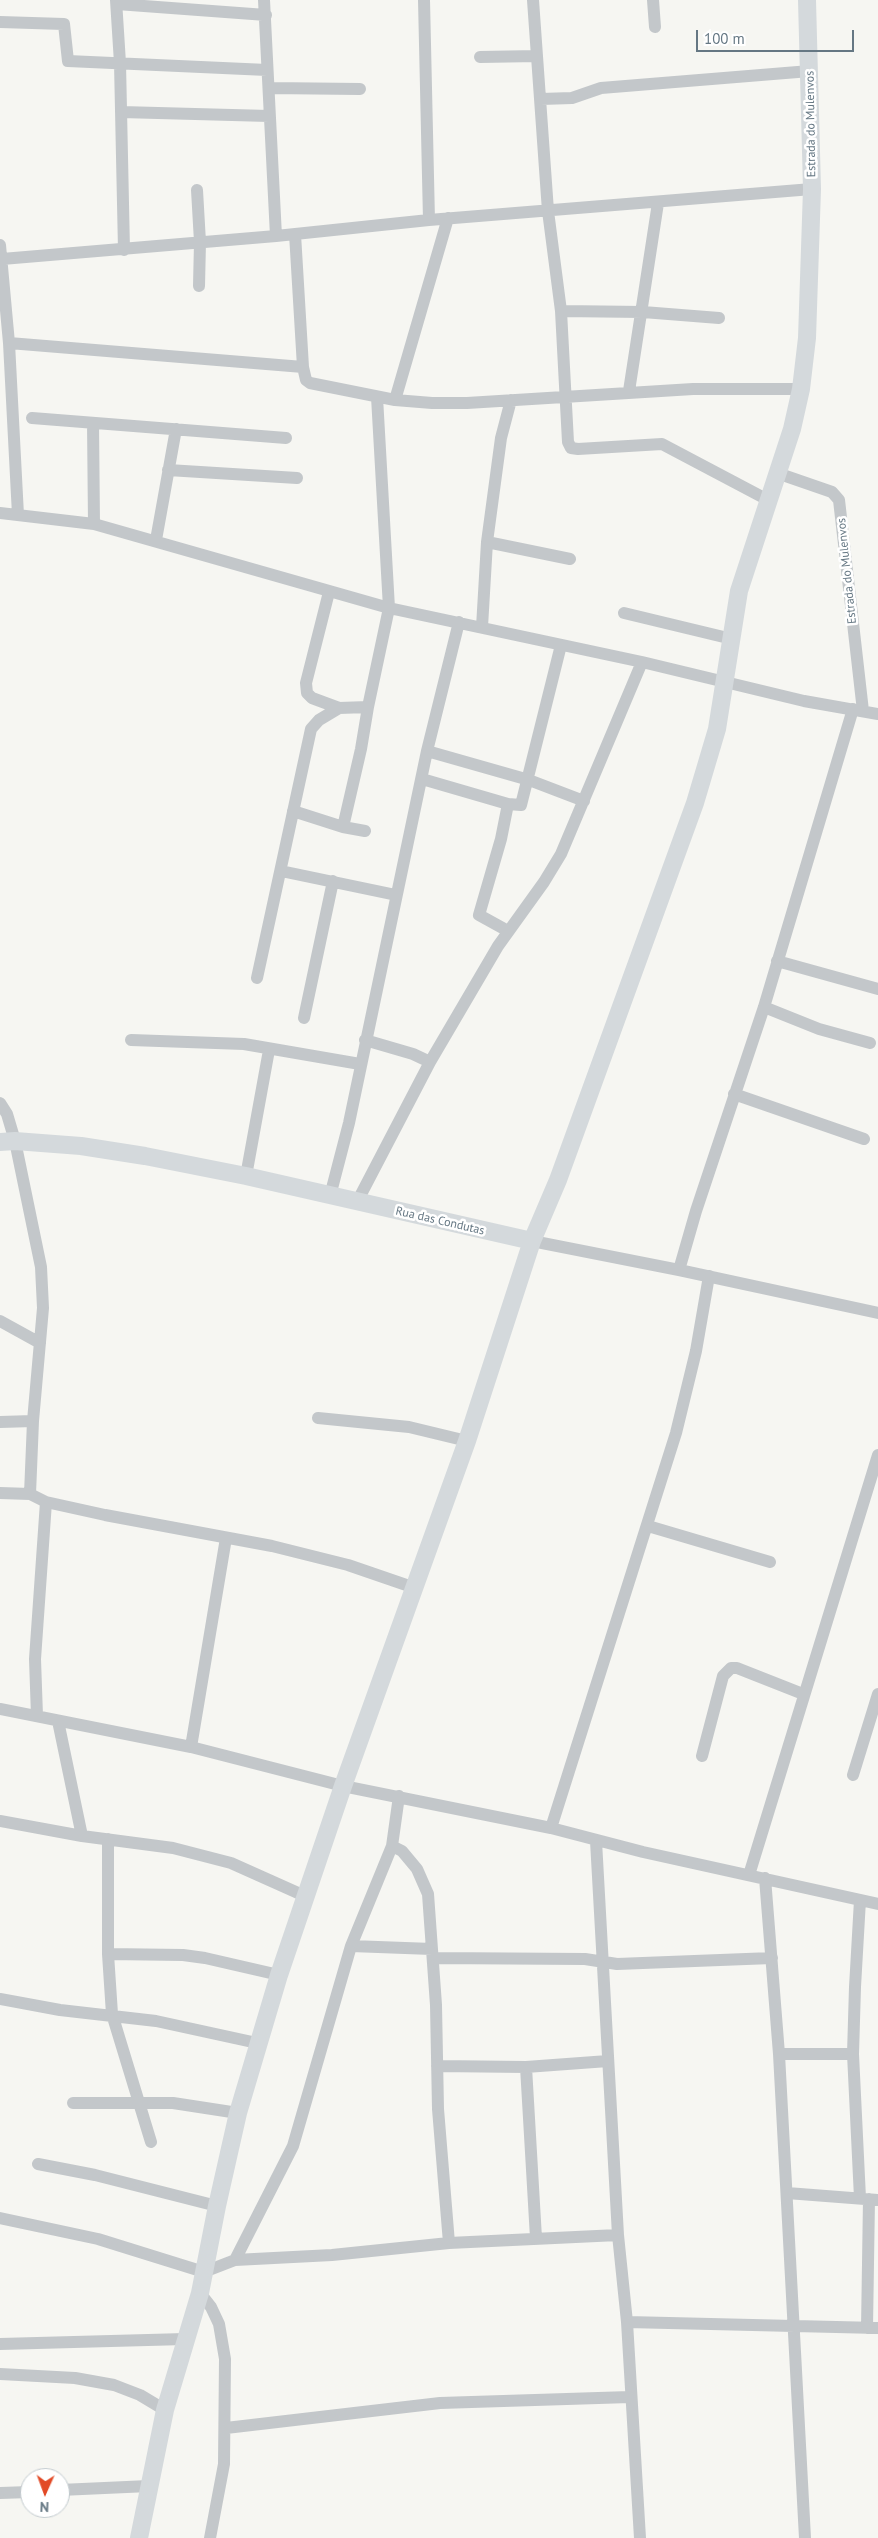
<!DOCTYPE html>
<html>
<head>
<meta charset="utf-8">
<style>
	body { margin:0 }
	#map { position:relative; width:878px; height:2538px; overflow:hidden; background:#f6f6f2; font-family:"PT Sans",sans-serif }
	canvas { display:block }
	.north { position:absolute; left:20px; top:2468px; width:50px; height:50px; box-sizing:border-box; background:#fff; border:1px solid #c1c9cd; border-radius:50%; rotate:182deg; font-size:14px; font-weight:700; line-height:20px; text-align:center; color:#657783 }
	.north::after { content:''; display:block; margin:auto; width:18px; height:22px; background:#e24a26; clip-path:polygon(50% 0,100% 100%,50% 72%,0 100%) }
	.scale { position:absolute; left:696px; top:30px; width:158px; height:22px; box-sizing:border-box; border:2px solid #657783; border-top:0; padding-left:6px; font-size:15px; line-height:18px; white-space:nowrap; color:#657783; -webkit-text-stroke:4px #fff; paint-order:stroke }
</style>
</head>
<body>
<div id="map">
<canvas width="878" height="2538"></canvas>
<div class="north">N</div>
<div class="scale">100 m</div>
</div>
<script>
const ctx = document.querySelector('canvas').getContext('2d');
ctx.lineJoin = 'round';
function shape(rows) {
  const path = new Path2D();
  for (const r of rows) {
    path.moveTo(r[0], r[1]);
    for (let i = 2; i < r.length; i += 2) path.lineTo(r[i], r[i + 1]);
  }
  return path;
}
function strokePath(path, color, width, dash) {
  ctx.strokeStyle = color;
  ctx.lineWidth = width;
  ctx.lineCap = dash ? 'butt' : 'round';
  ctx.setLineDash(dash || []);
  ctx.stroke(path);
}
function write(font, color, halo, rows, align = 'center') {
  ctx.font = font + ' "PT Sans",sans-serif';
  ctx.lineWidth = 5;
  ctx.setLineDash([]);
  ctx.textBaseline = 'middle';
  ctx.strokeStyle = halo;
  ctx.fillStyle = color;
  for (const [text, x, y, turn = 0] of rows) {
    ctx.save();
    ctx.translate(x, y);
    ctx.rotate((+turn || 0) * Math.PI / 180);
    ctx.textAlign = isNaN(turn) ? turn : align;
    if (halo) ctx.strokeText(text, 0, 0);
    ctx.fillText(text, 0, 0);
    ctx.restore();
  }
}
const street = shape([
	[116,0,120,63,124,250],
	[264,0,276,236],
	[424,0,429,220],
	[533,0,548,211,561,311,568,442,571,448,578,449,662,444,768,500],
	[653,0,655,27],
	[117,4,266,15],
	[0,22,64,24,68,61,267,70],
	[480,57,537,56],
	[269,88,360,89],
	[541,99,572,98,601,88,810,71],
	[121,112,269,116],
	[197,190,200,242,199,286],
	[295,234,303,367,306,380,310,383,395,400,432,403,467,403,693,389,801,389],
	[0,245,9,343,18,515],
	[2,259,276,236,429,220,812,189],
	[561,311,643,312,719,318],
	[9,343,303,367],
	[629,391,658,203],
	[395,400,448,218],
	[32,418,286,438],
	[93,423,94,524],
	[168,470,297,478],
	[777,473,832,492,839,500,863,711],
	[0,513,94,524,389,608,642,662,804,701,878,714],
	[156,540,176,429],
	[487,542,570,559],
	[329,592,306,683,307,693,312,698,339,708],
	[624,613,732,639],
	[482,627,487,542,501,438,511,400],
	[427,751,529,780,584,801],
	[422,779,508,804,521,805,561,645],
	[508,804,501,839,479,915,508,931],
	[293,811,343,827,365,831],
	[343,827,361,749,368,707,389,608,377,397],
	[281,871,396,895],
	[777,961,878,989],
	[257,978,311,729,319,720,339,708,368,707],
	[764,1007,819,1029,870,1043],
	[304,1018,333,881],
	[131,1040,244,1044,360,1064],
	[365,1040,413,1054,430,1062],
	[734,1094,864,1139],
	[0,1103,7,1114,15,1141,41,1267,43,1308,33,1421,30,1494],
	[246,1176,269,1050],
	[330,1196,349,1123,427,751,459,622],
	[357,1202,430,1062,498,946,544,882,561,854,642,662],
	[532,1241,679,1270,878,1313],
	[679,1270,696,1211,764,1007,853,709],
	[0,1321,40,1343],
	[318,1418,409,1427,467,1441],
	[0,1422,33,1421],
	[0,1493,30,1494,46,1502,105,1515,272,1546,348,1565,415,1588],
	[648,1526,770,1562],
	[0,1709,191,1747,343,1786,551,1828,643,1852,878,1904],
	[37,1716,35,1659,46,1502],
	[58,1721,82,1836],
	[191,1747,226,1538],
	[702,1756,723,1676,731,1668,737,1668,803,1694],
	[853,1775,878,1694],
	[0,1821,82,1836,173,1848,231,1863,307,1897],
	[551,1828,676,1433,696,1351,709,1276],
	[108,1839,108,1954,112,2014,151,2142],
	[596,1841,618,2235,627,2322,640,2538],
	[392,1846,402,1851,417,1869,428,1894,436,2005,438,2109,449,2243],
	[749,1875,878,1455],
	[765,1878,779,2054,805,2538],
	[860,1900,855,1987,853,2054,860,2198],
	[351,1946,432,1949],
	[108,1954,183,1955,205,1958,279,1975],
	[433,1958,585,1959,617,1964,772,1958],
	[0,1999,60,2010,156,2021,257,2043],
	[779,2054,853,2054],
	[437,2066,526,2067,608,2061],
	[526,2067,536,2238],
	[73,2103,173,2103,238,2113],
	[38,2164,95,2175,217,2206],
	[787,2193,878,2200],
	[0,2218,98,2239,204,2272,235,2260,332,2255,449,2243,618,2235],
	[235,2260,293,2146,351,1946,392,1846,399,1796],
	[200,2293,211,2307,219,2324,225,2359,224,2464,210,2538],
	[627,2322,878,2328],
	[867,2328,869,2199],
	[0,2344,185,2339],
	[0,2374,75,2378,114,2385,140,2395,165,2410],
	[226,2428,440,2403,630,2397],
	[60,2490,149,2486],
	[0,2493,30,2492]
]);
const secondary = shape([
	[0,1142,15,1141,81,1146,145,1156,246,1176,532,1241],
	[139,2538,165,2410,200,2293,217,2206,238,2113,279,1975,343,1786,467,1441,532,1241,558,1180,695,803,717,729,739,591,792,429,801,389,807,338,812,189,807,0]
]);
const streetNames = [
	["Estrada do Mulenvos",811,124,-91],
	["Estrada do Mulenvos",847,571,-96],
	["Rua das Condutas",440,1221,13]
];
strokePath(street, '#c3c7ca', 12);
strokePath(secondary, '#d4d9dc', 18);
write('12px', '#657783', '#fff', streetNames);
</script>
</body>
</html>
